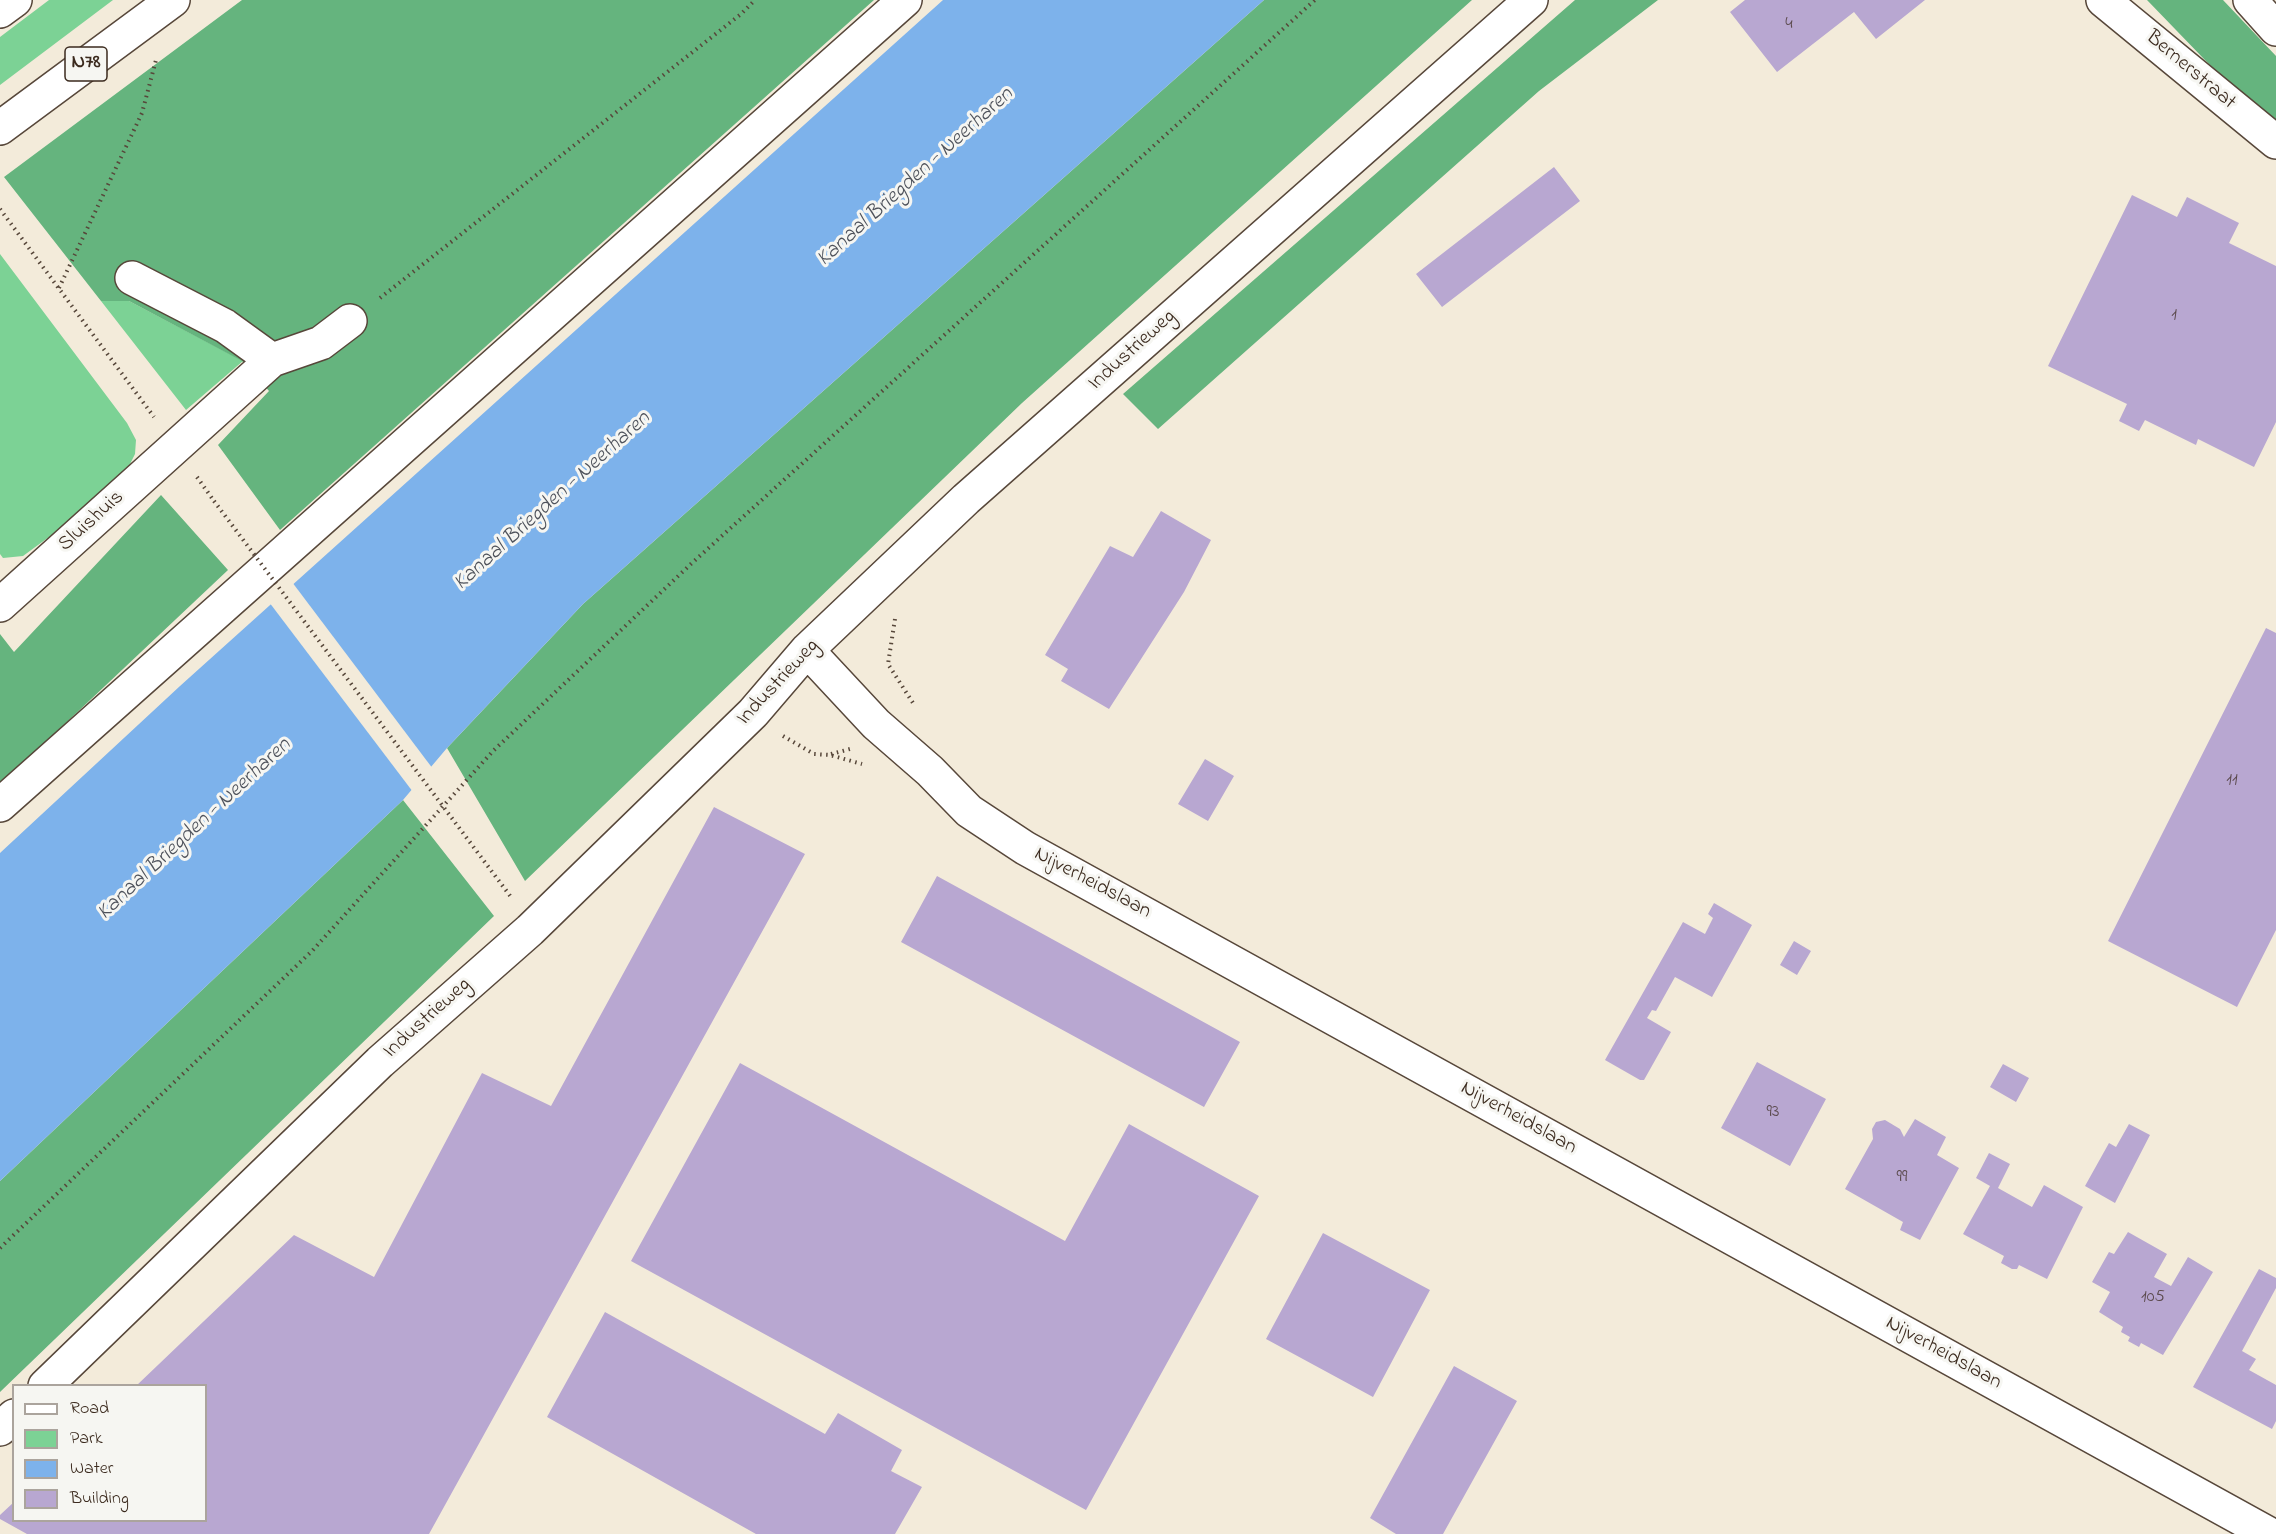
<!DOCTYPE html>
<html>
<head>
<meta charset="utf-8">
<style>
	body { margin:0 }
	#map { position:relative; width:2276px; height:1534px; overflow:hidden; background:#f3ebda; font-family:"Indie Flower",sans-serif }
	canvas { display:block }
	.legend { position:absolute; left:12px; top:1384px; width:195px; height:138px; box-sizing:border-box; background:#f6f6f2; border:2px solid #aba49d; margin:0; padding:8px 10px; list-style:none; font-size:18px; color:#3b2a1e }
	.legend li { display:flex; align-items:center; gap:12px; height:30px }
	.legend b { width:30px; border:2px solid #aba49d }
</style>
</head>
<body>
<div id="map">
<canvas width="2276" height="1534"></canvas>
<ul class="legend">
<li><b style="height:8px;background:#fff"></b>Road</li>
<li><b style="height:16px;background:#7cd295"></b>Park</li>
<li><b style="height:16px;background:#7db2eb"></b>Water</li>
<li><b style="height:16px;background:#b8a7d1"></b>Building</li>
</ul>
</div>
<script>
const ctx = document.querySelector('canvas').getContext('2d');
ctx.lineJoin = 'round';
function fillPath(path, color) {
  ctx.fillStyle = color;
  ctx.fill(path, 'evenodd');
}
function shape(rows) {
  const path = new Path2D();
  for (const r of rows) {
    path.moveTo(r[0], r[1]);
    for (let i = 2; i < r.length; i += 2) path.lineTo(r[i], r[i + 1]);
  }
  return path;
}
function strokePath(path, color, width, dash) {
  ctx.strokeStyle = color;
  ctx.lineWidth = width;
  ctx.lineCap = dash ? 'butt' : 'round';
  ctx.setLineDash(dash || []);
  ctx.stroke(path);
}
function write(font, color, halo, rows, align = 'center') {
  ctx.font = font + ' "Indie Flower",sans-serif';
  ctx.lineWidth = 6;
  ctx.setLineDash([]);
  ctx.textBaseline = 'middle';
  ctx.strokeStyle = halo;
  ctx.fillStyle = color;
  for (const [text, x, y, turn = 0] of rows) {
    ctx.save();
    ctx.translate(x, y);
    ctx.rotate((+turn || 0) * Math.PI / 180);
    ctx.textAlign = isNaN(turn) ? turn : align;
    if (halo) ctx.strokeText(text, 0, 0);
    ctx.fillText(text, 0, 0);
    ctx.restore();
  }
}
const green = shape([
	[49,0,113,0,0,85,0,37],
	[0,254,127,423,136,440,135,454,128,468,64,526,23,556,3,558,0,554],
	[101,301,129,301,243,361,186,410]
]);
const forest = shape([
	[242,0,874,0,280,530,218,445,269,391,242,361,129,301,101,301,4,177],
	[1264,0,1472,0,1022,403,525,881,447,748,583,604],
	[1575,0,1658,0,1539,91,1158,429,1123,394],
	[2147,0,2223,0,2276,56,2276,123,2232,88],
	[161,495,228,570,0,785,0,634,14,652],
	[403,800,494,916,0,1392,0,1181]
]);
const water = shape([
	[943,0,1264,0,583,604,447,748,403,800,0,1181,0,853,180,686]
]);
const pier = shape([
	[292,582,433,769,413,792,269,602]
]);
const building = shape([
	[1745,0,1925,0,1876,39,1854,12,1777,72,1730,12],
	[1554,167,1580,201,1442,307,1416,274],
	[2132,195,2177,217,2187,197,2239,223,2229,243,2276,266,2276,422,2254,467,2198,439,2196,445,2145,420,2139,431,2119,421,2127,404,2048,366],
	[1161,511,1211,540,1184,592,1109,709,1061,681,1068,669,1045,655,1110,546,1133,557],
	[2266,628,2276,633,2276,930,2237,1007,2108,941],
	[1205,759,1234,776,1208,821,1178,804],
	[714,807,805,854,429,1534,27,1534,0,1519,0,1515,14,1502,14,1520,206,1520,206,1386,136,1386,294,1235,374,1277,482,1073,551,1106],
	[937,876,1240,1042,1204,1107,901,942],
	[1714,903,1752,925,1712,997,1675,977,1656,1011,1652,1010,1647,1018,1671,1032,1644,1080,1640,1080,1605,1060,1683,922,1705,934,1713,918,1708,914],
	[1794,941,1811,951,1797,975,1780,965],
	[1757,1062,1826,1099,1790,1166,1721,1128],
	[740,1063,1065,1241,1129,1124,1259,1196,1086,1510,631,1261],
	[2003,1064,2029,1078,2016,1102,1990,1087],
	[1915,1119,1946,1137,1937,1155,1959,1168,1920,1240,1900,1230,1903,1222,1845,1189,1873,1139,1872,1129,1876,1122,1885,1120,1900,1129,1904,1137],
	[2129,1124,2150,1135,2115,1203,2085,1186,2109,1143,2116,1147],
	[1989,1153,2010,1164,1998,1188,2032,1207,2044,1185,2083,1207,2047,1279,2019,1265,2017,1269,2012,1269,2001,1263,2004,1256,1963,1234,1990,1186,1976,1178],
	[2128,1232,2167,1254,2154,1277,2171,1286,2188,1257,2213,1272,2163,1355,2141,1343,2139,1347,2128,1341,2130,1337,2121,1332,2123,1327,2099,1312,2110,1292,2092,1282,2109,1252,2114,1254],
	[1323,1233,1430,1290,1373,1397,1266,1339],
	[2259,1269,2276,1278,2276,1288,2242,1351,2256,1359,2249,1370,2276,1385,2276,1421,2272,1429,2193,1387],
	[605,1312,825,1434,838,1413,902,1450,891,1471,922,1487,895,1534,756,1534,547,1417],
	[1454,1366,1517,1401,1443,1534,1396,1534,1370,1518]
]);
const path = shape([
	[0,209,154,417],
	[59,288,142,113,156,60],
	[380,298,741,14,755,0],
	[197,477,214,501],
	[895,619,888,664,913,703],
	[783,736,814,754,830,755,862,764],
	[831,754,850,749],
	[0,1248,312,951,493,751,692,563,1315,0]
]);
const minor = shape([
	[2103,0,2276,142],
	[132,278,225,326,272,360],
	[0,605,272,360,321,343,350,321],
	[807,650,876,724,930,771,969,811,1025,848,2269,1534],
	[0,805,905,0],
	[45,1386,380,1062,530,930,753,713,807,650,966,499,1531,0],
	[0,1429,14,1416]
]);
const major = shape([
	[2250,0,2276,29],
	[0,11,15,0],
	[0,128,173,0]
]);
const pathBridge = shape([
	[214,501,511,897]
]);
const numberNames = [
	["4",1789,25],
	["1",2174,316],
	["11",2232,781],
	["93",1773,1113],
	["99",1902,1178],
	["105",2153,1298]
];
const shields = [
	[86,64,42]
];
const shieldNames = [
	["N78",86,64]
];
const streetNames = [
	["Bernerstraat",2190,71,40],
	["Industrieweg",1133,351,-42],
	["Sluishuis",92,522,-42],
	["Industrieweg",779,683,-47],
	["Nijverheidslaan",1092,884,28],
	["Industrieweg",428,1019,-42],
	["Nijverheidslaan",1518,1119,29],
	["Nijverheidslaan",1943,1354,29]
];
const waterNames = [
	["Kanaal Briegden - Neerharen",916,178,-42],
	["Kanaal Briegden - Neerharen",553,502,-42],
	["Kanaal Briegden - Neerharen",195,830,-43]
];
fillPath(green, '#7cd295');
fillPath(forest, '#65b47e');
fillPath(water, '#7db2eb');
fillPath(pier, '#f3ebda');
fillPath(building, '#b8a7d1');
strokePath(minor, '#57473a', 36);
strokePath(major, '#57473a', 36);
strokePath(path, '#57473a', 4, [1.5, 4.5]);
strokePath(minor, '#fff', 33);
strokePath(major, '#fff', 33);
strokePath(pathBridge, '#57473a', 4, [1.5, 4.5]);
write('18px', '#5a494b', null, numberNames);
for (const [x, y, w] of shields) {
  const box = new Path2D();
  box.roundRect(x - w / 2, y - 17, w, 34, 4.5);
  ctx.fillStyle = '#f6f6f2';
  ctx.fill(box);
  strokePath(box, '#3b2a1e', 1.5);
}
write('bold 20px', '#3b2a1e', null, shieldNames);
write('21px', '#3b2a1e', '#f6f6f2', streetNames);
write('italic 22px', '#4f535c', '#f6f6f2', waterNames);
</script>
</body>
</html>
